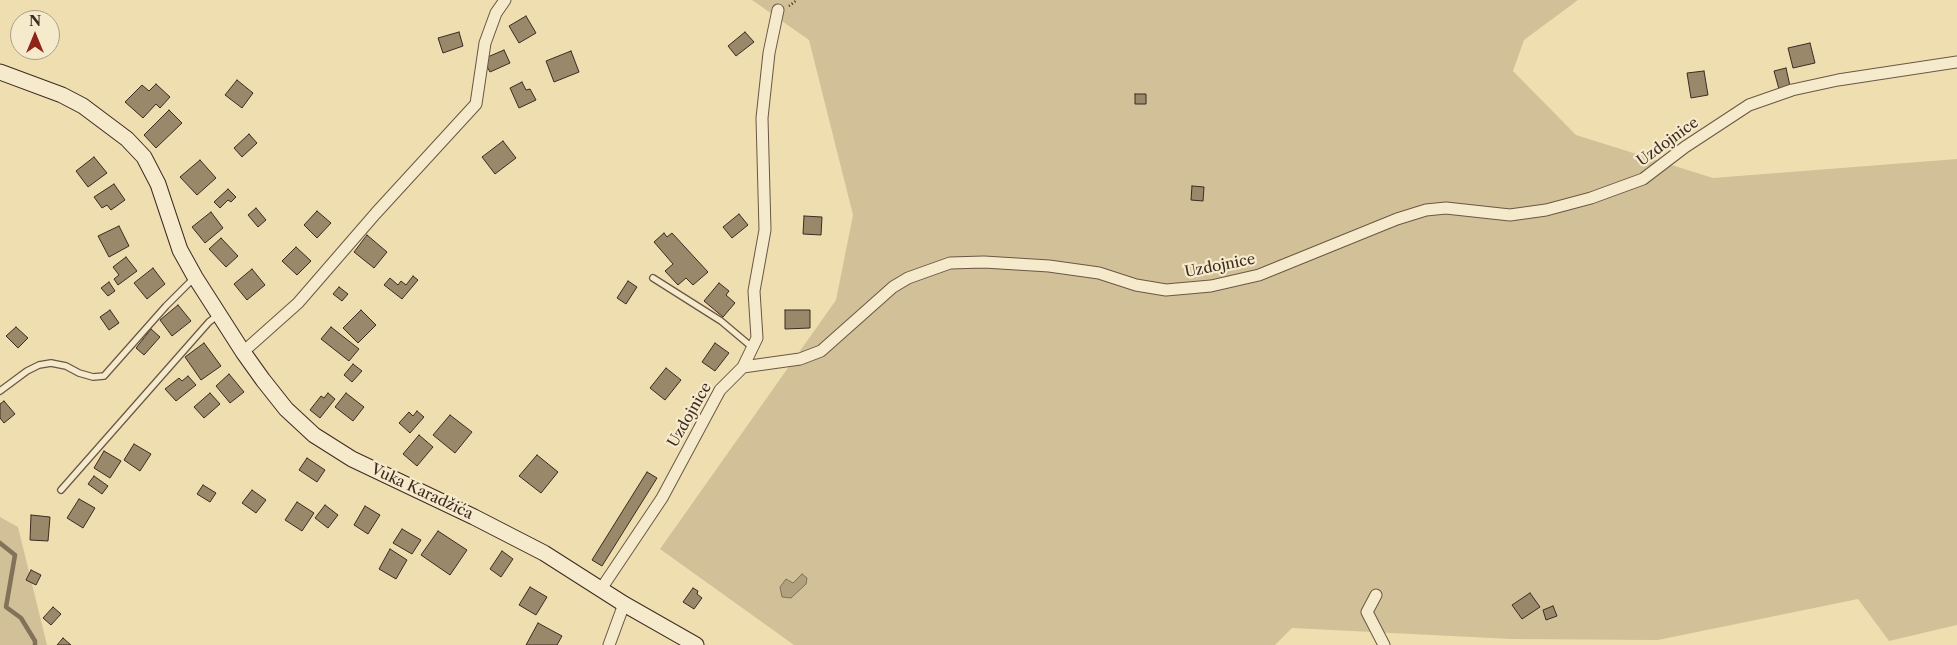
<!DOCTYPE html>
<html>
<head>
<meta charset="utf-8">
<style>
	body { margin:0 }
	#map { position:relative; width:1957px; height:645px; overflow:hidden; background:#efdfb0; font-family:"Libre Caslon Text",serif }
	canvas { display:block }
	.north { position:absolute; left:10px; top:10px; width:50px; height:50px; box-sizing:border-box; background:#f5eacc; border:1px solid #ab9d88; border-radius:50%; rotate:0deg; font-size:14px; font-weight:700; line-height:20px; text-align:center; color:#3d2a21 }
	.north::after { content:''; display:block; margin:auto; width:18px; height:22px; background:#8f2418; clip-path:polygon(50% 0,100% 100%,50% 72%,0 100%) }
</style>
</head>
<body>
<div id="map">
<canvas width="1957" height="645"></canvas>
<div class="north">N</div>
</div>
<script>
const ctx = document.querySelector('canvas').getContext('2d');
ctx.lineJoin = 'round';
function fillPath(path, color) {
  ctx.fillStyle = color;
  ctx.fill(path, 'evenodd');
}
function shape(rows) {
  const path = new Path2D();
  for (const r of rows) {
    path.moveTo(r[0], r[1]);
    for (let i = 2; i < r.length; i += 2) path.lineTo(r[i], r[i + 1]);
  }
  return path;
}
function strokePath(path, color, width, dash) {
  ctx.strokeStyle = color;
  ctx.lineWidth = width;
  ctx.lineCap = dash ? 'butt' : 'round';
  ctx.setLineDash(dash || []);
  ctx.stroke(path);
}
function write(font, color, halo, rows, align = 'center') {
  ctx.font = font + ' "Libre Caslon Text",serif';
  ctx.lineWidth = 4.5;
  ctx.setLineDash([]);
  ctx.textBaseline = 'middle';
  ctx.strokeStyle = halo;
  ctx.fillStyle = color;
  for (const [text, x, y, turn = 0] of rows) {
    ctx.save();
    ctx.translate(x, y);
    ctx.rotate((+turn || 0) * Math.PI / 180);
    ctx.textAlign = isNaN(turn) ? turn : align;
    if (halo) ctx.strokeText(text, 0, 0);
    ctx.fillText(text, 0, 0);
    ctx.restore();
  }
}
const green = shape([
	[752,0,1578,0,1524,40,1513,71,1576,135,1713,178,1957,159,1957,625,1889,641,1858,599,1658,640,1511,639,1292,628,1275,645,794,645,660,549,836,300,853,215,809,40],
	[0,517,18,527,47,645,0,645]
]);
const water = shape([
	[802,574,807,578,806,584,791,598,782,597,780,587,786,579,793,583,802,574]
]);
const stream = shape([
	[0,543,15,555,6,607,21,618,35,641,35,645]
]);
const building = shape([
	[526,16,536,33,519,43,509,26,526,16],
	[459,32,463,46,443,53,438,38,459,32],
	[745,32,754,42,736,56,728,46,745,32],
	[1810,43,1815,63,1793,68,1788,48,1810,43],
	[504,50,510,63,490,72,483,59,504,50],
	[571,51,579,72,554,82,546,61,571,51],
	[1786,68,1790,86,1779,89,1774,71,1786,68],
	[1704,71,1708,95,1691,98,1687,73,1704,71],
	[237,80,253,93,242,108,225,95,237,80],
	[522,82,526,90,530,89,536,100,519,108,510,88,522,82],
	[156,84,170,97,160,108,156,104,143,118,125,102,142,85,149,91,156,84],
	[1135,94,1146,94,1146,104,1135,104,1135,94],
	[169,110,182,123,156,148,144,135,169,110],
	[249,134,257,143,242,157,234,148,249,134],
	[503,141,516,158,495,174,482,157,503,141],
	[94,157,107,173,88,187,76,171,94,157],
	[200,160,216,178,197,195,180,177,200,160],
	[114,184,125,200,111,210,107,205,102,208,94,197,114,184],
	[1192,186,1204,187,1203,201,1191,200,1192,186],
	[228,189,236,197,231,202,228,200,220,208,214,202,228,189],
	[256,208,266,220,258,227,248,215,256,208],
	[317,211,331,223,317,238,304,225,317,211],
	[211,212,223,228,205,243,192,227,211,212],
	[739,214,748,225,732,238,723,227,739,214],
	[804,216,822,217,821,235,803,234,804,216],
	[119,226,129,246,109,257,98,236,119,226],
	[664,233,667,237,672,233,708,272,693,285,686,278,678,285,665,271,673,264,654,242,664,233],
	[367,235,387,252,374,268,354,252,367,235],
	[221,238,238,256,226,267,209,249,221,238],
	[296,247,311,261,297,275,282,261,296,247],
	[126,257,137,271,118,285,114,279,119,275,113,267,126,257],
	[153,268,165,284,147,299,134,283,153,268],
	[252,269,265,285,247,300,234,284,252,269],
	[413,276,418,280,402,299,384,285,390,278,398,285,401,281,406,285,413,276],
	[628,281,637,287,626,304,617,298,628,281],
	[109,282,115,291,108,296,101,288,109,282],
	[719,283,729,291,726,295,735,303,723,317,704,301,719,283],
	[339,287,348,294,342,301,333,294,339,287],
	[178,305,191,321,172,336,160,320,178,305],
	[110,310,119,323,109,330,100,317,110,310],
	[361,310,376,325,358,343,343,328,361,310],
	[785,310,810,310,810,328,785,329,785,310],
	[16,327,28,338,18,348,6,336,16,327],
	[331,327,359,349,349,361,321,339,331,327],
	[151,329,160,337,144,355,136,348,151,329],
	[204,343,221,366,201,380,185,357,204,343],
	[715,343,729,353,715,371,702,362,715,343],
	[353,364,362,371,352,382,344,375,353,364],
	[666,368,681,380,665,400,650,388,666,368],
	[229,374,244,392,230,403,216,386,229,374],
	[188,376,196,385,176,401,165,389,179,378,182,381,188,376],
	[210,393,220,404,204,418,194,407,210,393],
	[328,393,335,399,320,418,310,410,321,396,324,398,328,393],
	[346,393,364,407,353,421,335,407,346,393],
	[4,401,15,414,4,423,0,418,0,404,4,401],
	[417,411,424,417,410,433,399,423,409,412,413,416,417,411],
	[450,415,472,432,455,453,433,435,450,415],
	[419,435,433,447,417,466,403,454,419,435],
	[134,444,151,454,140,471,124,460,134,444],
	[104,451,121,461,110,478,94,468,104,451],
	[537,455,558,472,541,493,519,476,537,455],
	[307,458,325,470,317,482,299,470,307,458],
	[647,472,657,478,602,566,592,560,647,472],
	[94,476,108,486,102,494,88,484,94,476],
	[203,485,216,493,210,502,197,494,203,485],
	[252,490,266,500,256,513,242,503,252,490],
	[79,499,95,508,83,528,67,518,79,499],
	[297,502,314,513,302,531,285,520,297,502],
	[325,505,338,515,328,528,315,518,325,505],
	[365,506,380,515,368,534,354,525,365,506],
	[31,515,50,517,48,541,30,540,31,515],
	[402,529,421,540,412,554,393,543,402,529],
	[438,531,467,550,450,575,421,555,438,531],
	[390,549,407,560,396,579,379,569,390,549],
	[502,551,513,559,501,577,490,569,502,551],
	[31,570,41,575,36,585,26,580,31,570],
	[530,587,547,597,536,615,519,605,530,587],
	[693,588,698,591,697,594,702,598,694,609,683,602,693,588],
	[1530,593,1540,607,1522,619,1512,605,1530,593],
	[1553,606,1557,616,1546,620,1543,610,1553,606],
	[53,607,61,614,51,625,43,618,53,607],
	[538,623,562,636,557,645,526,645,538,623],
	[63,638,71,645,57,645,63,638]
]);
const path = shape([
	[789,6,797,0]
]);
const lane = shape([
	[653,278,721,321,753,348],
	[0,391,27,371,39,365,51,363,66,366,79,373,93,377,104,376,166,306,194,278],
	[61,490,209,322,218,315]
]);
const street = shape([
	[243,352,298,303,376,213,476,104,485,43,496,13,505,0],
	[743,367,757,338,754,291,765,230,762,118,769,53,778,10],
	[601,589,662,498,720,390,743,367,800,359,821,351,893,287,908,278,950,263,984,262,1049,266,1099,273,1136,285,1166,290,1211,286,1259,275,1397,219,1426,210,1446,208,1510,215,1546,210,1591,198,1643,179,1685,147,1749,105,1792,90,1838,80,1957,62],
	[1376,595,1367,612,1384,645],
	[609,645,624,604]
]);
const secondary = shape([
	[0,72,62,95,83,106,127,139,144,157,158,184,180,250,195,277,243,352,263,380,286,409,314,435,352,459,474,517,544,553,624,604,696,645]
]);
const streetNames = [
	["Uzdojnice",1668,142,-36],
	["Uzdojnice",1220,266,-11],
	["Uzdojnice",690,415,-60],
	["Vuka Karadžića",422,492,25]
];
fillPath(green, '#d1c098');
fillPath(water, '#b2a17f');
strokePath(water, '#837159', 1);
strokePath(stream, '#837159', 4.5);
fillPath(building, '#9a886b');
strokePath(building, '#3d2a21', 1);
strokePath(lane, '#6a5745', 8);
strokePath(street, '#6a5745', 13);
strokePath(secondary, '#3d2a21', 17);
strokePath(path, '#3d2a21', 2.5, [1, 2.5]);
strokePath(lane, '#f5eacc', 5.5);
strokePath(street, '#f5eacc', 11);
strokePath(secondary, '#f5eacc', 15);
write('15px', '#3d2a21', '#f5eacc', streetNames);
</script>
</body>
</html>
